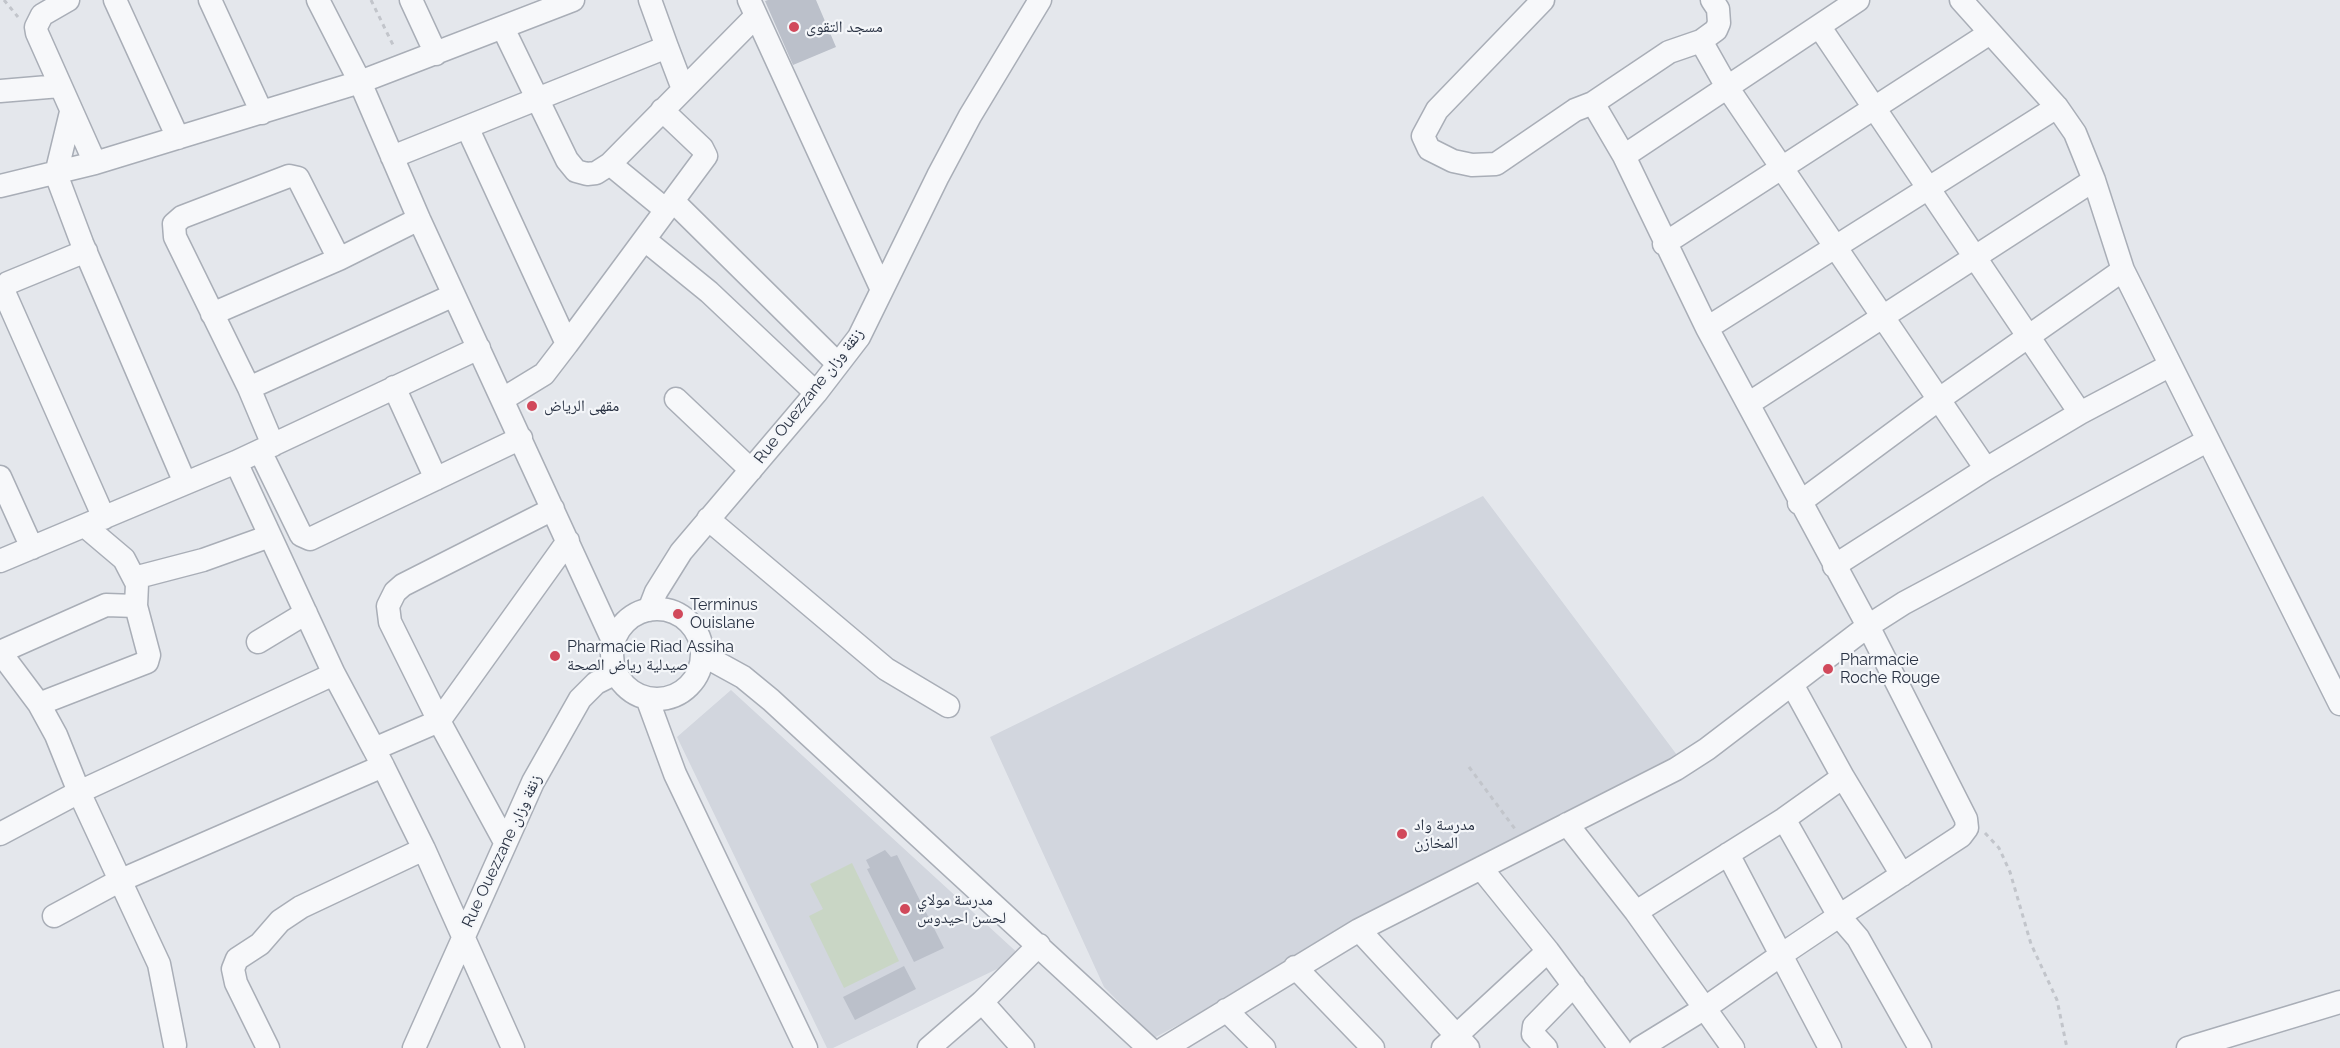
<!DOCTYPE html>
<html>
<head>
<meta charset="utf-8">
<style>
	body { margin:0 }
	canvas { display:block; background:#e4e7ec }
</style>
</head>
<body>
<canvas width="2340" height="1048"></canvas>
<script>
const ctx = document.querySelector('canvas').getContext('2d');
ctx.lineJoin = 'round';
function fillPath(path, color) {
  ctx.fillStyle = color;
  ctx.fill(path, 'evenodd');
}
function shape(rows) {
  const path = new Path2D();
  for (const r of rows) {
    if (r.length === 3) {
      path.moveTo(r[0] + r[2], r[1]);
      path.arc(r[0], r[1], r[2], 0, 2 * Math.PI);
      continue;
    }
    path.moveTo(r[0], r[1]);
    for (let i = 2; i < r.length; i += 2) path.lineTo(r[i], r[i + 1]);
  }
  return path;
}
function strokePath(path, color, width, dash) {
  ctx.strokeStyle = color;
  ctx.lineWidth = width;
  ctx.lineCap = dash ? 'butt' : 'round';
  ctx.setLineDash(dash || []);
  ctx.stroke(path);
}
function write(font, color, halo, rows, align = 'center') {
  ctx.font = font + ' Raleway,"Noto Naskh Arabic",sans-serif';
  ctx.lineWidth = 4.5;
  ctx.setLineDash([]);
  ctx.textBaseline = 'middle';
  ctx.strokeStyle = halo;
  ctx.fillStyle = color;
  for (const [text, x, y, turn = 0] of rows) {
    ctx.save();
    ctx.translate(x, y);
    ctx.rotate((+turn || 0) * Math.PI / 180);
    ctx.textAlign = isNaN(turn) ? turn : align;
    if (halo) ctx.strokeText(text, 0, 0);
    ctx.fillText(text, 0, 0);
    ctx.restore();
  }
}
const built = shape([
	[1483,496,1677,755,1154,1038,1104,987,990,737],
	[731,690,1022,957,833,1048,827,1048,677,737]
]);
const green = shape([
	[852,863,899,961,844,988,809,916,823,909,810,884]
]);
const building = shape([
	[768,0,816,0,836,47,793,65,765,1],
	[885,850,891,857,897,855,944,948,914,962,867,869,870,868,866,860],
	[904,966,916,989,855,1020,843,997]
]);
const path = shape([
	[4,0,18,17],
	[371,0,394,47],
	[1469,767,1515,829],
	[1985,833,1999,848,2010,872,2031,944,2057,1000,2067,1048]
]);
const minor = shape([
	[68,0,42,15,36,27,37,33,95,163],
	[115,0,178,138],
	[210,0,262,113],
	[318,0,360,82,419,219,614,643],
	[411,0,436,54],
	[650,0,667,47],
	[749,0,882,290],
	[1543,0,1437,110,1423,136,1429,149,1453,161,1472,165,1496,164,1575,110,1593,103,1669,52,1701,41,1727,87,1986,469],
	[1961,0,2057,107,2075,133,2094,180,2123,270,2340,704],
	[1819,26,2080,413],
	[503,28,567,160,576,171,587,174,596,173,610,164,756,16],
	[1701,41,1716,30,1719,23,1718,9,1712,0],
	[0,91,60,86],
	[1593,103,1624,156,1707,328,1868,626,1966,819,1967,828,1961,836,1839,916,1858,938,1920,1048],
	[662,110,702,148,706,156,666,210],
	[71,112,56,174,82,243,185,483],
	[467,127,567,344,666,210,610,164],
	[1624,156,1858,0],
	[392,157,667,47,683,89],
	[0,186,95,163,360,82,573,0],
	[673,201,838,364],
	[645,240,709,292,816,393],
	[1664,244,1990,33],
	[86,251,8,283,4,292,104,518],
	[212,314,339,259,419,219],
	[1707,328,2057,107],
	[394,387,436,479],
	[249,388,454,295],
	[503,399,544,374,567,344],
	[676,399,751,470],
	[1748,404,2094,180],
	[273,445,249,388,175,237,174,224,182,217,289,176,298,178,339,259],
	[260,451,301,535,310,539,521,438],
	[236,462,334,674,374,749,439,721,390,622,388,606,395,592,403,585,553,509],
	[0,477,32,548],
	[1799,503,1938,400,2123,270],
	[708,519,886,669,948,706],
	[85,526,124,559,137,584,136,606,149,655,147,662,39,704,56,735,79,792,334,674],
	[0,561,236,462,479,348],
	[1834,566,1986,469,2080,413,2169,366],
	[134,578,203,560,270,536],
	[657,654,45],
	[649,610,656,592,681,552,816,393,859,337,938,176,970,116,1040,0],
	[258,642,306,613],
	[0,652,106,605,136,606],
	[0,652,39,704],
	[703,655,743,677,771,700,1149,1048],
	[647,698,675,774,806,1048],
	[383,766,424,849,513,1048],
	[1843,777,1902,875],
	[1567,824,1636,912,1784,819,1843,777,1793,686],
	[0,834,79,792,159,964,175,1045],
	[505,842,439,721,568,541],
	[1728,854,1781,955,1839,916,1784,819],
	[1481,868,1548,951,1620,1048],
	[1636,912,1733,1048],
	[54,916,119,881,383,766,374,749],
	[1359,930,1468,1048],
	[1295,967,1373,1048],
	[982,1002,1023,1048],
	[1226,1010,1264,1048],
	[268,1048,236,983,233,969,237,959,260,944,280,921,301,907,424,849],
	[414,1048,533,782,580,699,596,683,616,673],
	[929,1048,982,1002,1039,945],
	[1165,1048,1359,930,1676,769,1707,749,1868,626,1904,603,2207,441],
	[1443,1048,1548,951],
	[1546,1048,1533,1034,1534,1026,1574,985],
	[1640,1048,1705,1008,1781,955,1830,1048],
	[2188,1048,2340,1002]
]);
const markers = [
	[794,27,6,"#d1495b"],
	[532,406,6,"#d1495b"],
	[678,614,6,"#d1495b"],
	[555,656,6,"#d1495b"],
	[1828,669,6,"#d1495b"],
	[1402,834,6,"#d1495b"],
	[905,909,6,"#d1495b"]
];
const poiNames = [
	["مسجد التقوى",806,27],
	["مقهى الرياض",544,406],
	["Terminus",690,605],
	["Ouislane",690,623],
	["Pharmacie Riad Assiha",567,647],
	["صيدلية رياض الصحة",567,665],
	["Pharmacie",1840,660],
	["Roche Rouge",1840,678],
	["مدرسة واد",1414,825],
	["المخازن",1414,843],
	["مدرسة مولاي",917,900],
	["لحسن احيدوس",917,918]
];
const streetNames = [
	["Rue Ouezzane زنقة وزان",809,396,-52],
	["Rue Ouezzane زنقة وزان",502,851,-65]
];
fillPath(built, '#d2d6de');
fillPath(green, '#c9d6c5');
fillPath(building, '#bbc0ca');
strokePath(minor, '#a9aeb7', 25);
strokePath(path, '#c2c5cb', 3, [4.5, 4.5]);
strokePath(minor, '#f7f8fa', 22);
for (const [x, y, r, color] of markers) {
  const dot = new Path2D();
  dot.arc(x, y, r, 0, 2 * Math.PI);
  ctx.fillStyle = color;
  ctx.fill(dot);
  strokePath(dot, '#f4f6f9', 2);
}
write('16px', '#2b3445', '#f4f6f9', poiNames, 'left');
write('16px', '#2b3445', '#f4f6f9', streetNames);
</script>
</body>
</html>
